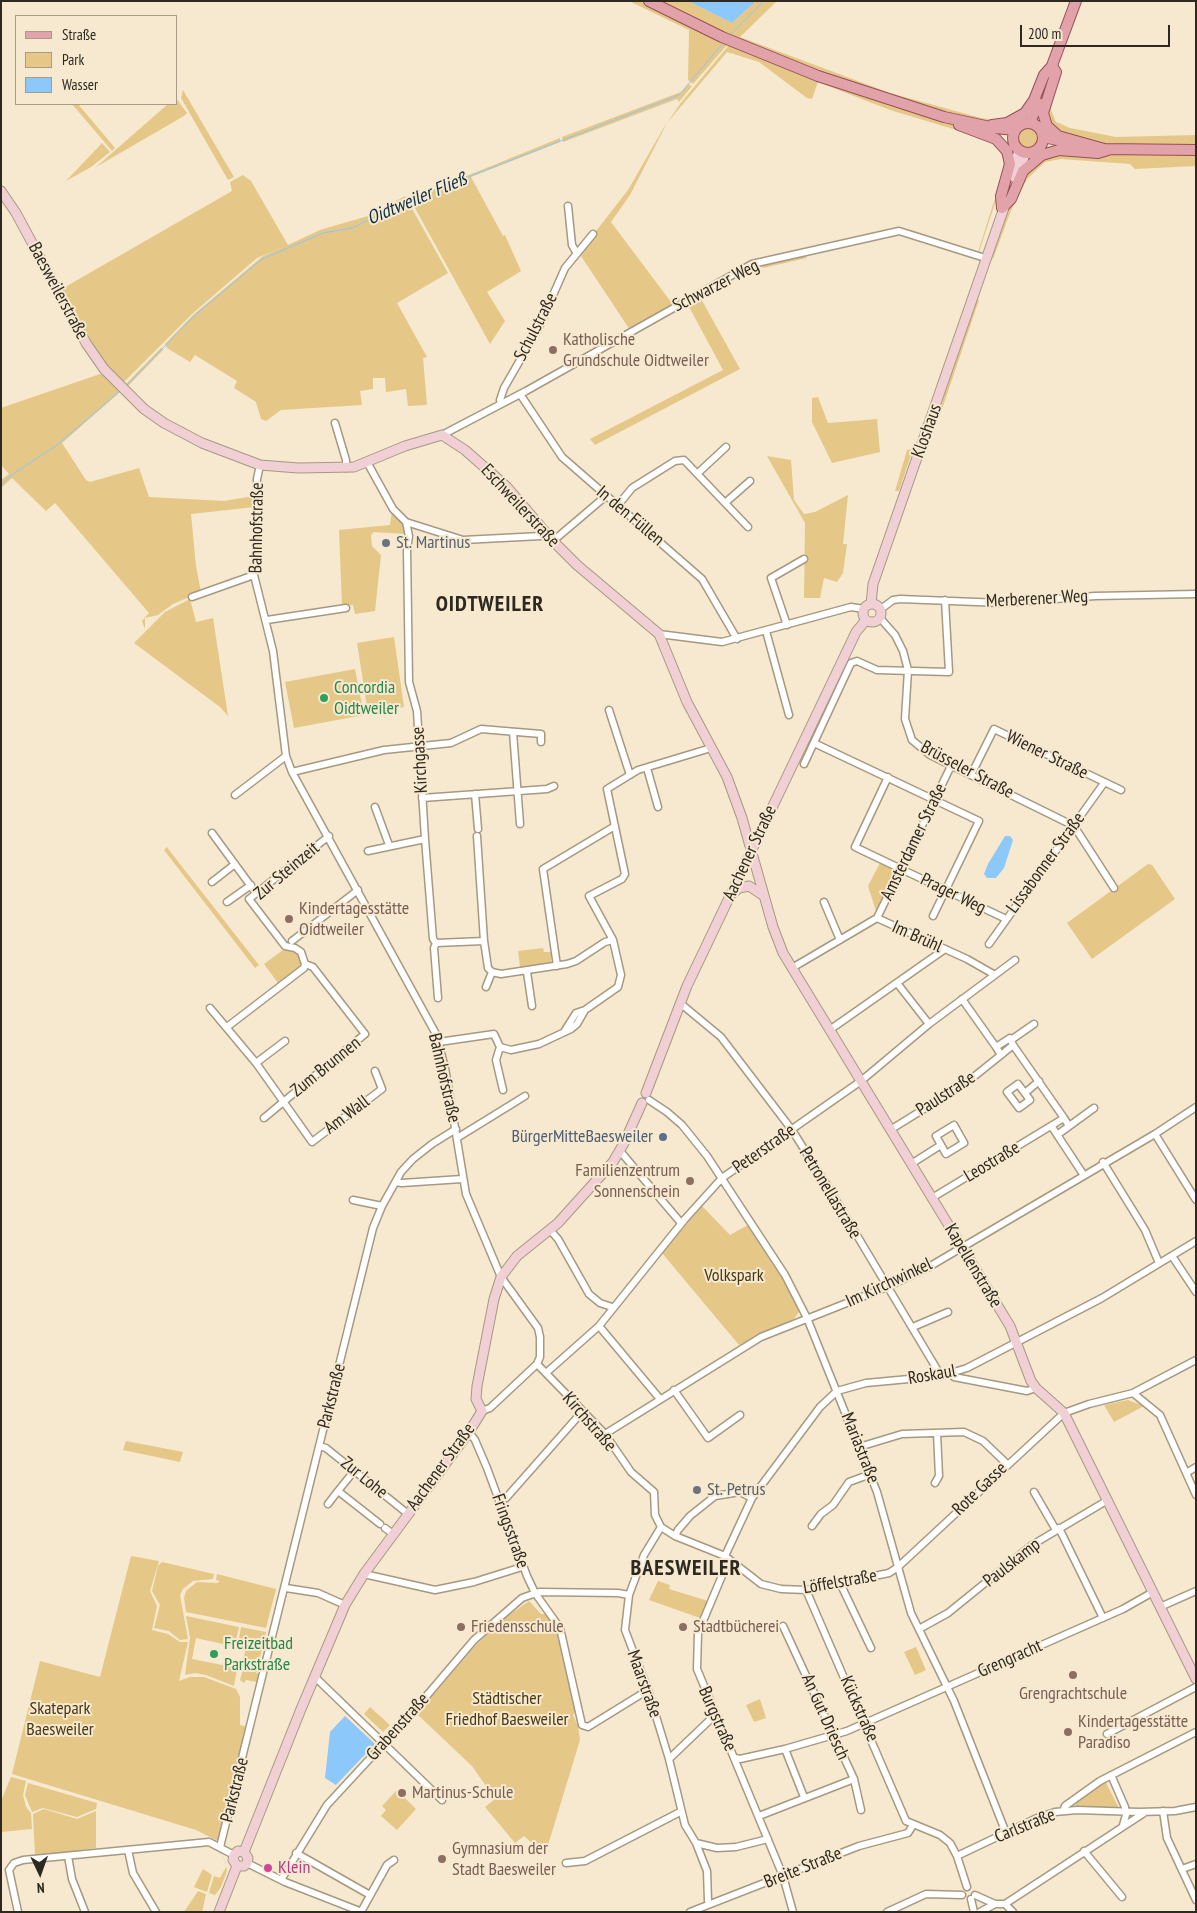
<!DOCTYPE html>
<html>
<head>
<meta charset="utf-8">
<style>
	body { margin:0 }
	#map { position:relative; width:1197px; height:1913px; overflow:hidden; background:#f6e9cf; font-family:"PT Sans Narrow",sans-serif }
	canvas { display:block }
	.frame { position:absolute; inset:0; border:2px solid #2e2920; pointer-events:none }
	.legend { position:absolute; left:15px; top:15px; width:162px; height:90px; box-sizing:border-box; background:#f6e9cf; border:1px solid #a69c89; margin:0; padding:6px 9px; list-style:none; font-size:15px; color:#2e2920 }
	.legend li { display:flex; align-items:center; gap:10px; height:25px }
	.legend b { width:25px; border:1px solid #a69c89 }
	.north { position:absolute; left:15px; top:1848px; width:50px; height:50px; -webkit-text-stroke:4px #f6e9cf; paint-order:stroke; rotate:177deg; font-size:14px; font-weight:700; line-height:20px; text-align:center; color:#2e2920 }
	.north::after { content:''; display:block; margin:auto; width:18px; height:22px; background:#2e2920; clip-path:polygon(50% 0,100% 100%,50% 72%,0 100%) }
	.scale { position:absolute; left:1020px; top:25px; width:150px; height:22px; box-sizing:border-box; border:2px solid #2e2920; border-top:0; padding-left:6px; font-size:15px; line-height:18px; white-space:nowrap; color:#2e2920; -webkit-text-stroke:4px #f6e9cf; paint-order:stroke }
</style>
</head>
<body>
<div id="map">
<canvas width="1197" height="1913"></canvas>
<div class="frame"></div>
<ul class="legend">
<li><b style="height:6px;background:#e2a2aa"></b>Straße</li>
<li><b style="height:14px;background:#e5c788"></b>Park</li>
<li><b style="height:14px;background:#8cc8f9"></b>Wasser</li>
</ul>
<div class="north">N</div>
<div class="scale">200 m</div>
</div>
<script>
const ctx = document.querySelector('canvas').getContext('2d');
ctx.lineJoin = 'round';
function fillPath(path, color) {
  ctx.fillStyle = color;
  ctx.fill(path, 'evenodd');
}
function shape(rows) {
  const path = new Path2D();
  for (const r of rows) {
    if (r.length === 3) {
      path.moveTo(r[0] + r[2], r[1]);
      path.arc(r[0], r[1], r[2], 0, 2 * Math.PI);
      continue;
    }
    path.moveTo(r[0], r[1]);
    for (let i = 2; i < r.length; i += 2) path.lineTo(r[i], r[i + 1]);
  }
  return path;
}
function strokePath(path, color, width, dash) {
  ctx.strokeStyle = color;
  ctx.lineWidth = width;
  ctx.lineCap = dash ? 'butt' : 'round';
  ctx.setLineDash(dash || []);
  ctx.stroke(path);
}
function write(font, color, halo, rows, align = 'center') {
  ctx.font = font + ' "PT Sans Narrow",sans-serif';
  ctx.lineWidth = 4;
  ctx.setLineDash([]);
  ctx.textBaseline = 'middle';
  ctx.strokeStyle = halo;
  ctx.fillStyle = color;
  for (const [text, x, y, turn = 0] of rows) {
    ctx.save();
    ctx.translate(x, y);
    ctx.rotate((+turn || 0) * Math.PI / 180);
    ctx.textAlign = isNaN(turn) ? turn : align;
    if (halo) ctx.strokeText(text, 0, 0);
    ctx.fillText(text, 0, 0);
    ctx.restore();
  }
}
const green = shape([
	[629,1,643,1,727,45,693,84,688,80,689,30],
	[657,1,688,1,732,23,756,1,777,1,740,37,890,93,981,118,997,120,1007,117,987,122,934,111,884,96,759,49],
	[729,45,831,85,952,124,998,142,1005,158,1006,165,1005,173,979,252,971,251,899,229,799,251,897,228,911,230,978,252,1004,170,1003,156,990,140,890,110,818,82,812,99,807,98,759,62,727,52,667,123,630,195,611,222,674,306,630,330,579,253,628,190,663,129,680,104],
	[688,84,692,86,679,102,677,99,563,142,562,137,681,92],
	[183,90,234,177,228,180,181,98],
	[1052,94,1051,110,1056,122,1070,128,1116,137,1196,135,1196,166,1135,169,1130,164,1061,159,1045,162,1027,179,1010,213,993,259,991,257,1007,207,1025,172,1054,153,1055,132,1045,117],
	[176,98,187,113,184,116,96,167,168,104,176,104],
	[72,104,78,104,115,148,112,151],
	[1027,138,11],
	[560,138,560,142,471,177,503,236,505,235,521,271,487,292,505,321,490,344,410,199],
	[102,143,110,152,91,167,66,181],
	[243,175,251,181,288,245,320,230,368,216,405,196,448,273,397,303,427,357,423,358,427,405,408,406,406,389,386,392,385,378,373,378,373,389,360,391,362,405,281,410,266,421,261,419,256,402,234,388,237,381,195,355,190,362,167,348,165,344,193,315,263,256,288,245,257,258,192,314,125,381,122,382,100,359,60,290,232,191,230,182],
	[804,254,807,258,763,268,761,265,753,268,700,297,740,369,595,445,590,439,723,370,687,303,755,266],
	[976,299,979,300,939,418,947,381],
	[161,348,164,349,127,387,124,386],
	[100,374,105,375,120,392,62,443,86,480,90,482,139,468,149,497,224,501,254,496,254,507,191,514,196,566,201,592,173,604,158,615,145,618,145,629,142,621,149,613,55,503,46,511,12,478,1,488,1,480,9,474,1,465,1,408],
	[818,397,828,423,877,419,880,452,832,463,812,422,812,398],
	[913,449,899,491,895,491,907,450],
	[767,456,791,460,794,500,804,514,815,512,848,495,843,544,847,544,843,573,837,582,824,578,820,598,804,598,805,523],
	[392,511,403,524,406,534,374,532,371,535,372,546,381,555,375,611,355,614,353,605,342,606,339,530,390,525],
	[190,599,196,622,213,618,228,716,220,707,134,643,165,612],
	[394,637,404,707,368,713,357,643],
	[355,669,364,715,294,728,285,682],
	[167,847,169,850,259,965,255,968,164,850],
	[881,861,894,868,895,871,876,911,868,886],
	[1148,864,1152,865,1175,899,1092,959,1067,923],
	[543,948,544,952,551,952,551,963,520,967,518,951],
	[283,950,297,953,301,963,300,967,278,983,264,964],
	[702,1206,730,1235,748,1225,769,1254,801,1309,794,1319,739,1345,662,1253],
	[1128,1400,1144,1406,1114,1422,1104,1405],
	[126,1441,183,1452,180,1462,123,1450],
	[131,1556,159,1561,150,1591,157,1606,152,1630,168,1634,180,1642,188,1642,179,1681,190,1677,204,1677,236,1689,240,1697,240,1725,248,1727,220,1842,196,1830,12,1774,40,1661,100,1677],
	[162,1562,214,1574,213,1579,193,1581,183,1589,180,1595,188,1639,180,1640,169,1631,154,1628,160,1605,152,1591,158,1566],
	[217,1574,276,1589,266,1628,186,1612,184,1598,186,1591,197,1582,217,1583,220,1581,216,1580],
	[658,1581,670,1585,669,1589,708,1601,700,1618,649,1600],
	[529,1601,541,1614,548,1614,558,1631,575,1712,573,1715,578,1726,580,1740,545,1855,524,1836,515,1843,485,1807,495,1799,472,1766,417,1714,474,1647,502,1620],
	[186,1616,239,1627,236,1640,240,1640,239,1645,232,1646,196,1638,192,1659,237,1668,234,1686,206,1675,195,1673,185,1675,190,1638],
	[241,1627,266,1632,258,1666,244,1663,245,1646,241,1645,242,1639,239,1638],
	[916,1647,926,1670,915,1675,904,1652],
	[244,1666,257,1669,256,1673,259,1674,257,1682,246,1680,244,1683,240,1680],
	[760,1699,766,1718,754,1722,746,1705],
	[370,1707,390,1725,383,1732,364,1714],
	[11,1777,26,1781,23,1795,26,1807,31,1813,32,1829,1,1832,1,1801],
	[1105,1781,1119,1808,1076,1808,1075,1802],
	[28,1783,97,1803,96,1809,77,1817,43,1808,32,1812,25,1795],
	[397,1790,416,1809,397,1830,381,1816,386,1810,382,1806],
	[44,1809,77,1819,96,1811,96,1848,81,1850,81,1852,35,1855,33,1814],
	[219,1852,225,1860,227,1871,221,1887,215,1895,209,1893,214,1876,220,1878,226,1867,226,1862],
	[203,1869,212,1875,207,1892,194,1887],
	[198,1891,206,1894,202,1912,184,1912]
]);
const water = shape([
	[688,1,756,1,732,23],
	[1005,836,1010,836,1013,840,1004,868,996,878,987,878,984,874,988,864],
	[345,1716,375,1744,336,1785,325,1778,330,1732]
]);
const stream = shape([
	[731,34,764,1],
	[126,386,194,316,262,259,323,233,352,228,414,198,679,95,724,42],
	[1,485,10,476,57,445,119,392]
]);
const street = shape([
	[568,206,572,245,576,252],
	[520,394,562,457,702,579,737,639],
	[501,403,500,400,504,388,538,329,565,268,593,234],
	[335,423,346,460,346,468],
	[442,435,526,391,752,264,899,231,985,258],
	[367,462,393,509,406,522,463,540,541,536,546,533],
	[260,465,257,479,258,534,254,575,273,651,286,756,292,772,436,1034,445,1068,466,1194,501,1277,538,1328,540,1337,540,1357,537,1364,490,1408,482,1411],
	[698,473,726,447],
	[725,503,750,481],
	[619,504,632,488,675,461,684,460,748,527],
	[406,522,409,536,407,549,409,682,417,711,425,839,433,939,436,943,434,948,438,998],
	[553,541,606,496],
	[192,597,254,575],
	[881,609,893,600,900,599,1002,603,1095,596,1196,594],
	[880,618,895,635,903,651,908,670,905,719,912,740,930,755,1074,826,1114,888],
	[267,620,346,608],
	[787,625,771,578,804,559],
	[766,631,789,715],
	[659,634,722,642,851,607,864,609],
	[609,710,630,775],
	[513,732,520,824],
	[814,743,979,821,933,916],
	[804,764,851,663,857,661,877,670,949,672,945,600],
	[647,768,658,807],
	[292,772,384,750,451,743,481,729,541,734,541,742],
	[971,775,994,729,1121,790],
	[888,777,855,847,1006,919],
	[475,794,478,829],
	[235,795,286,756],
	[422,798,547,789,554,786],
	[375,807,389,845],
	[212,833,256,893],
	[477,836,484,941],
	[368,851,425,839],
	[212,882,235,864],
	[227,902,251,885],
	[824,902,840,940],
	[877,918,951,766],
	[292,941,358,890],
	[436,943,484,941,488,968,492,972,501,974,567,964,576,961,605,942,613,940],
	[989,944,1104,783],
	[557,966,543,869,615,826],
	[792,968,877,918,967,959,995,975],
	[527,972,532,1006],
	[897,983,929,1024],
	[486,987,492,972],
	[962,999,996,1047],
	[680,1003,721,1037,792,1130,828,1187,941,1376],
	[210,1008,256,1063,312,1142,382,1089,375,1071],
	[227,1027,304,968,305,964,301,952,295,948,285,946,249,899,329,836],
	[831,1029,945,949],
	[564,1032,576,1013,585,1010],
	[1011,1040,1034,1024],
	[439,1042,494,1034,500,1047,496,1060,503,1090],
	[1013,1045,1064,1118],
	[500,1047,511,1050,539,1044,571,1029,577,1024,585,1010,618,987,621,975,613,940,589,896,622,879,625,874,607,789,638,770,711,748],
	[256,1063,285,1041],
	[1018,1084,1030,1100,1019,1108,1007,1092,1018,1084],
	[1025,1093,1039,1081],
	[649,1100,667,1112,682,1125,707,1156,785,1275,807,1318,877,1492,911,1613,954,1701,1006,1833],
	[264,1118,365,1034,313,967,305,964],
	[954,1125,964,1143,946,1154,936,1136,954,1125],
	[1052,1127,1083,1174],
	[890,1130,966,1083,1001,1055,1013,1045,1010,1038,996,1047,1001,1055],
	[1155,1134,1196,1200],
	[1057,1135,1094,1108],
	[457,1138,525,1096],
	[620,1151,681,1223],
	[1103,1162,1145,1230,1159,1263],
	[911,1164,941,1145],
	[396,1182,402,1183,462,1179],
	[932,1198,1064,1118,1069,1126],
	[353,1200,382,1206],
	[550,1230,558,1239,589,1294,600,1303,612,1307],
	[1172,1256,1196,1292],
	[599,1326,660,1399],
	[913,1327,948,1312],
	[537,1364,605,1434,631,1472,654,1492,655,1515,661,1527,675,1536,725,1556,761,1584,781,1589,806,1590,889,1573,898,1567,1064,1413,1089,1404,1133,1393,1196,1360],
	[546,1373,599,1326,685,1219,722,1178,861,1081,929,1024,1015,960],
	[951,1374,954,1377,1027,1391,1036,1388],
	[674,1390,708,1438,740,1415],
	[1133,1393,1160,1415,1196,1495],
	[469,1432,475,1440,487,1468,527,1576,535,1593,560,1628,582,1725,588,1727,648,1690],
	[605,1434,761,1337,887,1287,927,1268,1155,1134,1196,1107],
	[319,1446,326,1448,408,1514],
	[859,1447,902,1434,964,1432,983,1441,1007,1464],
	[354,1471,338,1491,380,1524],
	[1186,1473,1196,1467],
	[935,1483,939,1476,937,1433],
	[1034,1492,1056,1530],
	[499,1501,506,1498,582,1412],
	[328,1504,338,1491],
	[812,1526,821,1514,833,1505,849,1482,871,1474],
	[661,1527,644,1555,629,1595,625,1630,648,1690,669,1759,685,1825,696,1843,717,1848,736,1847,768,1839],
	[385,1528,393,1534],
	[1059,1528,1103,1618],
	[675,1536,678,1530,690,1516,715,1496,740,1492,752,1498],
	[725,1556,752,1498,820,1407,837,1391,866,1383,941,1376,967,1368,1102,1298,1196,1241],
	[729,1559,698,1633,697,1669,783,1876,793,1912],
	[364,1574,435,1590,474,1582,522,1567],
	[840,1583,871,1648],
	[286,1588,318,1593,345,1605],
	[806,1590,906,1821,940,1835,950,1843,957,1856,967,1887],
	[1160,1607,1196,1591],
	[783,1626,854,1779,861,1810],
	[919,1629,948,1613,1032,1545,1108,1500],
	[315,1677,442,1800],
	[1107,1734,1196,1687],
	[785,1749,804,1797],
	[735,1758,740,1759,785,1749,847,1731,1123,1609,1153,1592],
	[669,1759,715,1715],
	[1111,1775,1125,1807,1126,1815,1123,1825],
	[1063,1811,1065,1806,1100,1781,1196,1732],
	[1163,1811,1167,1838,1196,1900],
	[759,1816,854,1779],
	[696,1843,707,1871,708,1901],
	[220,1847,373,1228,382,1206,401,1172,413,1159,432,1144,456,1129],
	[128,1850,133,1873,156,1912],
	[1084,1851,1122,1897],
	[296,1853,370,1895],
	[68,1856,72,1879,85,1912],
	[957,1856,1037,1818,1055,1812,1077,1810,1139,1812,1175,1811,1196,1807],
	[247,1863,285,1882,362,1912],
	[566,1863,585,1861,680,1812],
	[1182,1869,1196,1864],
	[281,1880,327,1805,412,1713,474,1640,522,1598,539,1592,618,1593,629,1595],
	[975,1895,995,1904,1005,1904,1144,1813],
	[971,1899,974,1912],
	[1005,1904,1013,1912],
	[18,1912,9,1870,14,1863,23,1860,209,1842,234,1855],
	[361,1912,387,1865,394,1860],
	[690,1912,859,1846,908,1833,913,1825],
	[887,1912,926,1894,962,1895],
	[980,1912,995,1904]
]);
const secondary = shape([
	[1013,169,1019,151],
	[1015,178,1026,153],
	[1,191,16,213,86,343,104,369,144,409,164,423,202,443,260,465,298,468,354,467,405,446,442,435,465,450,507,487,553,541,577,565,659,634,687,702,727,777,742,818,773,927,783,953,1010,1326,1031,1381,1036,1388,1064,1413,1196,1679],
	[872,613,9],
	[871,604,873,584,1006,202],
	[733,893,739,888,749,886,764,896],
	[646,1093,687,986,856,632,866,620],
	[244,1852,301,1709,345,1605,364,1574,469,1432,482,1411,476,1399,477,1386,494,1299,501,1277,517,1256,558,1223,613,1162,624,1143,642,1103],
	[237,1866,233,1860,234,1855,238,1851,244,1852],
	[237,1866,244,1866,247,1863,248,1858,244,1852],
	[219,1912,237,1866]
]);
const primary = shape([
	[649,1,722,37,818,76,944,117,995,128,1015,130],
	[1052,66,1056,72,1043,113,1047,126,1058,136,1108,150],
	[1050,71,1076,1],
	[1028,138,15],
	[1030,123,1038,103],
	[959,125,996,139,1007,151,1010,164,1001,196,1002,208,1011,199,1023,171,1042,155,1059,150,1098,153,1108,150],
	[992,125,1007,123,1025,113,1034,100,1044,75,1052,66],
	[1043,137,1081,145],
	[1103,149,1196,150]
]);
const markers = [
	[553,350,5,"#8d6e63"],
	[386,543,5,"#6b7280"],
	[324,698,5,"#2e9e5b"],
	[289,919,5,"#8d6e63"],
	[663,1137,5,"#5c6f8a"],
	[690,1181,5,"#8d6e63"],
	[697,1490,5,"#6b7280"],
	[461,1627,5,"#8d6e63"],
	[683,1627,5,"#8d6e63"],
	[214,1654,5,"#2e9e5b"],
	[1073,1675,5,"#8d6e63"],
	[1068,1732,5,"#8d6e63"],
	[402,1793,5,"#8d6e63"],
	[442,1859,5,"#8d6e63"],
	[268,1868,5,"#d1479c"]
];
const streetNames = [
	["Schwarzer Weg",716,286,-27],
	["Baesweilerstraße",58,291,62],
	["Schulstraße",536,327,-63],
	["Kloshaus",927,431,-70],
	["Eschweilerstraße",520,506,47],
	["In den Füllen",630,516,40],
	["Bahnhofstraße",257,528,-89],
	["Merberener Weg",1037,599,-3],
	["Wiener Straße",1047,755,26],
	["Kirchgasse",420,760,-93],
	["Brüsseler Straße",967,770,28],
	["Amsterdamer Straße",914,842,-64],
	["Aachener Straße",750,853,-65],
	["Lissabonner Straße",1046,863,-54],
	["Zur Steinzeit",287,871,-40],
	["Prager Weg",953,894,26],
	["Im Brühl",917,937,24],
	["Zum Brunnen",326,1067,-39],
	["Bahnhofstraße",444,1078,77],
	["Paulstraße",946,1094,-33],
	["Am Wall",347,1115,-37],
	["Peterstraße",764,1149,-35],
	["Leostraße",992,1162,-31],
	["Petronellastraße",830,1193,59],
	["Kapellenstraße",973,1266,59],
	["Im Kirchwinkel",889,1283,-25],
	["Roskaul",932,1375,-10],
	["Parkstraße",332,1396,-76],
	["Kirchstraße",589,1422,49],
	["Mariastraße",860,1448,68],
	["Aachener Straße",441,1467,-54],
	["Zur Lohe",364,1478,39],
	["Rote Gasse",980,1489,-44],
	["Fringsstraße",510,1531,70],
	["Paulskamp",1012,1563,-38],
	["Löffelstraße",840,1582,-10],
	["Grengracht",1010,1659,-24],
	["Maarstraße",644,1684,70],
	["Kückstraße",859,1709,66],
	["An Gut Driesch",825,1717,66],
	["Burgstraße",717,1719,66],
	["Grabenstraße",398,1727,-48],
	["Parkstraße",235,1790,-76],
	["Carlstraße",1025,1826,-22],
	["Breite Straße",803,1868,-22]
];
const educationNames = [
	["Katholische",563,340],
	["Grundschule Oidtweiler",563,361],
	["Kindertagesstätte",299,909],
	["Oidtweiler",299,930],
	["Familienzentrum",680,1171,"right"],
	["Sonnenschein",680,1192,"right"],
	["Friedensschule",471,1627],
	["Stadtbücherei",693,1627],
	["Grengrachtschule",1073,1694,"center"],
	["Kindertagesstätte",1078,1722],
	["Paradiso",1078,1743],
	["Martinus-Schule",412,1793],
	["Gymnasium der",452,1849],
	["Stadt Baesweiler",452,1870]
];
const worshipNames = [
	["St. Martinus",396,543],
	["St. Petrus",707,1490]
];
const leisureNames = [
	["Concordia",334,688],
	["Oidtweiler",334,709],
	["Freizeitbad",224,1644],
	["Parkstraße",224,1665]
];
const serviceNames = [
	["BürgerMitteBaesweiler",653,1137]
];
const parkNames = [
	["Volkspark",734,1276],
	["Städtischer",507,1699],
	["Friedhof Baesweiler",507,1720],
	["Skatepark",60,1709],
	["Baesweiler",60,1730]
];
const hotelNames = [
	["Klein",278,1868]
];
const waterNames = [
	["Oidtweiler Fließ",417,199,-23]
];
const districtNames = [
	["OIDTWEILER",490,605],
	["BAESWEILER",686,1569]
];
fillPath(green, '#e5c788');
fillPath(water, '#8cc8f9');
strokePath(stream, '#8cc8f9', 1);
strokePath(street, '#a59981', 9);
strokePath(secondary, '#a59981', 11);
strokePath(primary, '#964f55', 12);
strokePath(street, '#fff', 6);
strokePath(secondary, '#f0d0d4', 9);
strokePath(primary, '#e2a2aa', 10);
for (const [x, y, r, color] of markers) {
  const dot = new Path2D();
  dot.arc(x, y, r, 0, 2 * Math.PI);
  ctx.fillStyle = color;
  ctx.fill(dot);
  strokePath(dot, '#f6e9cf', 2);
}
write('18px', '#2e2920', '#f6e9cf', streetNames);
write('18px', '#785e54', '#f6e9cf', educationNames, 'left');
write('18px', '#5b616d', '#f6e9cf', worshipNames, 'left');
write('18px', '#27864d', '#f6e9cf', leisureNames, 'left');
write('18px', '#4e5e75', '#f6e9cf', serviceNames, 'right');
write('18px', '#483811', '#f6e9cf', parkNames);
write('18px', '#b23c85', '#f6e9cf', hotelNames, 'left');
write('italic 19px', '#0d2e47', '#f6e9cf', waterNames);
ctx.letterSpacing = '1px';
write('bold 22px', '#2e2920', '#f6e9cf', districtNames);
ctx.letterSpacing = '0px';
</script>
</body>
</html>
